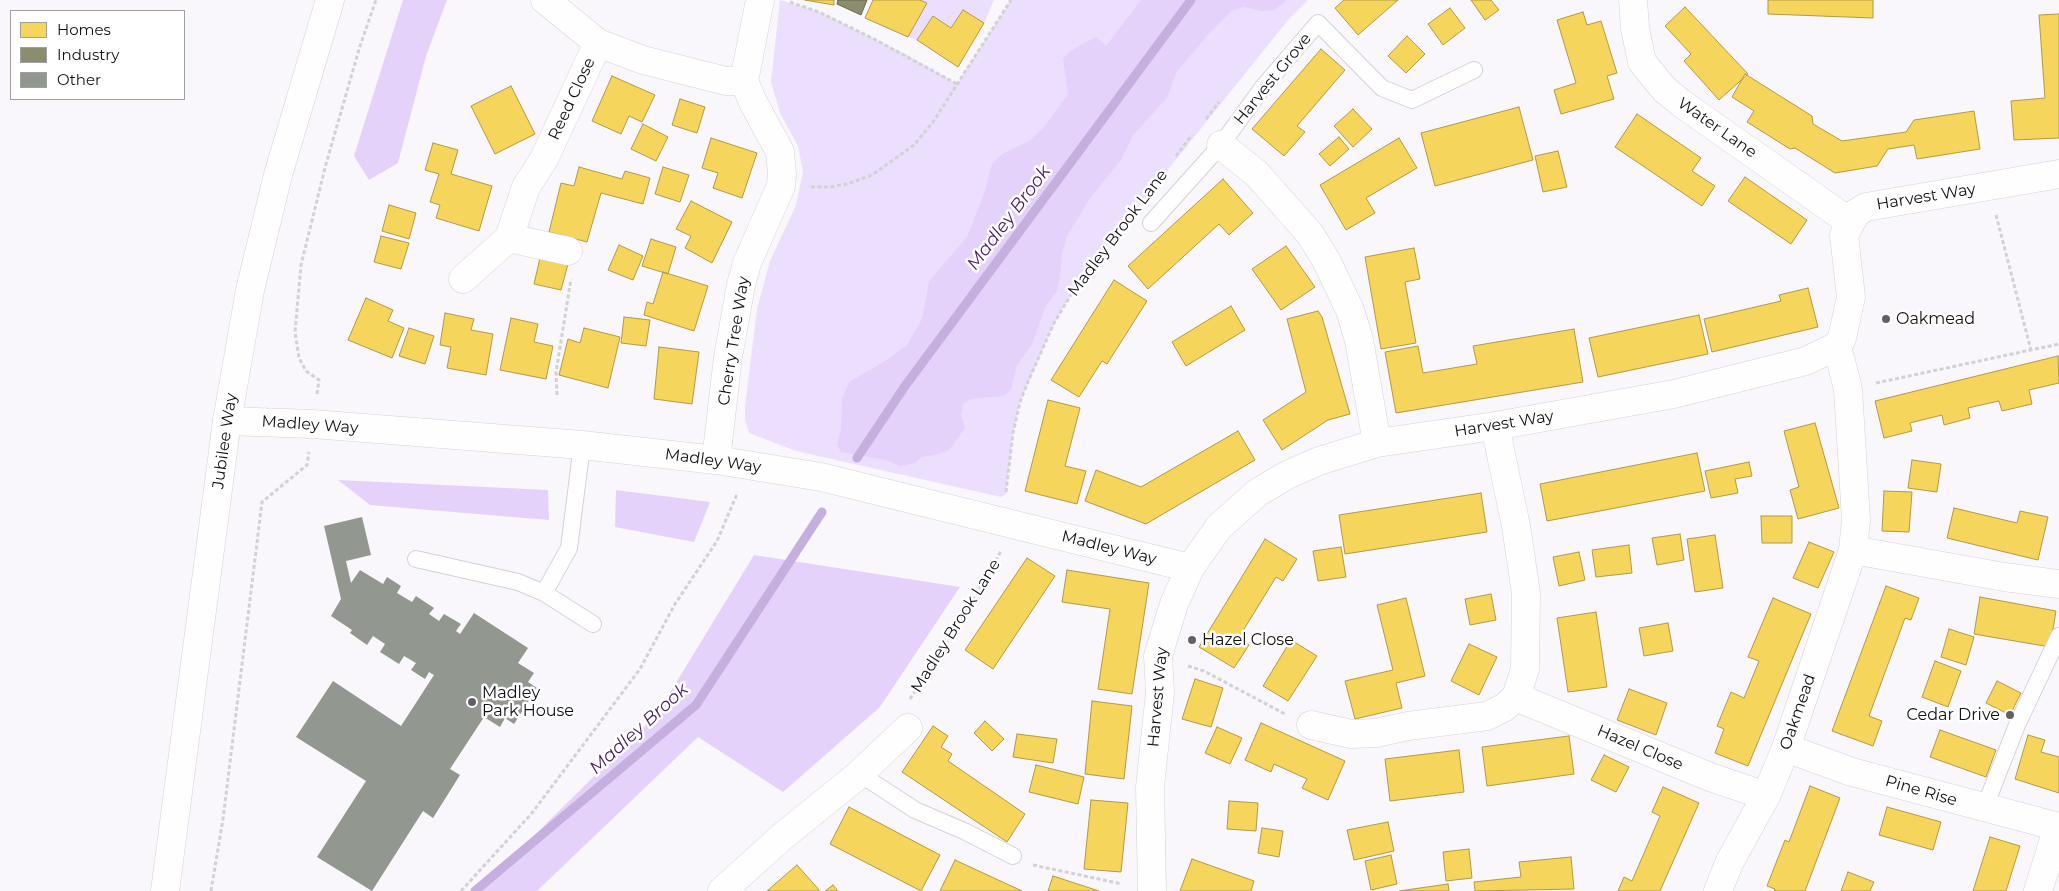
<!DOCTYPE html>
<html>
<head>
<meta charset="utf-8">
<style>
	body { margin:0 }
	#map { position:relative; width:2059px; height:891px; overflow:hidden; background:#f9f6fc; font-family:Montserrat,sans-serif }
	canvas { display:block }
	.legend { position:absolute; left:10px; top:10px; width:175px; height:90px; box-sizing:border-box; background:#fff; border:1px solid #a09fa1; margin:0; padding:6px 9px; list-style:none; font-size:15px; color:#110f14 }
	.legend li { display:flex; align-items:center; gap:10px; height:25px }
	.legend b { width:25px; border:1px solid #a09fa1 }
</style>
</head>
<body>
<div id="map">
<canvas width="2059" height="891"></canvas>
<ul class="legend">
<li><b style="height:14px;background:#f6d55c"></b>Homes</li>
<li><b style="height:14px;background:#8c8c6e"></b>Industry</li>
<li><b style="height:14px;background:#92978f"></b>Other</li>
</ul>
</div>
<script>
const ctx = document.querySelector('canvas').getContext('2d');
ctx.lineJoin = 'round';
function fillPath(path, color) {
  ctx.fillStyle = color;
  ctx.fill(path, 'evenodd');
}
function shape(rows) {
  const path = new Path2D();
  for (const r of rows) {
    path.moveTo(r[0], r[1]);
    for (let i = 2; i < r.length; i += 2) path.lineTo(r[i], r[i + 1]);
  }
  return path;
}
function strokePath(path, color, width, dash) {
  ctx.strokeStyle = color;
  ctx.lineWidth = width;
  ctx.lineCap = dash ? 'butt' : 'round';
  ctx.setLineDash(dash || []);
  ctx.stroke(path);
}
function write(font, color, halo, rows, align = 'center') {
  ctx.font = font + ' Montserrat,sans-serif';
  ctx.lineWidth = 5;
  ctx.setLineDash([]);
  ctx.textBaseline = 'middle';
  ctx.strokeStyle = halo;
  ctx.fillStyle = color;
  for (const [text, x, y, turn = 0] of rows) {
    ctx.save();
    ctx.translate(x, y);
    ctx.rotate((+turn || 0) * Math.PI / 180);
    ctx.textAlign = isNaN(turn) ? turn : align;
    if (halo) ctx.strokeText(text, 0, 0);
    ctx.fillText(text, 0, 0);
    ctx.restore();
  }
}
const green = shape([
	[780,0,819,12,905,54,957,84,1011,0,1308,0,1288,20,1081,278,1054,323,1020,402,1013,433,1006,494,1001,497,796,451,749,433,745,420,745,407,757,309,770,261,796,205,803,172,798,146,780,113,771,82],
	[920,0,994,0,984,23,963,10,951,28,933,16,917,40,908,37,926,3]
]);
const forest = shape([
	[403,0,447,0,426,56,398,163,369,180,354,156],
	[1141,0,1287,0,1275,10,1262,11,1244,7,1232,11,1211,31,1176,73,1167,98,1134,134,1121,160,1091,197,1067,236,1062,253,1060,278,1056,293,1046,306,1032,344,1016,367,1011,390,1003,396,971,399,963,404,961,414,965,428,949,450,935,455,921,457,915,463,900,466,886,460,841,452,837,445,841,430,842,399,849,382,885,361,907,345,922,319,929,281,967,237,985,191,991,166,1002,154,1029,141,1045,126,1068,94,1063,59,1070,51,1096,37,1106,46],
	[338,480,548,490,549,520,370,505],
	[616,490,710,502,694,542,615,527],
	[754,555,960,587,880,707,783,792,698,737,537,891,478,891,657,714]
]);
const homes = shape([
	[805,0,834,0,834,5,805,0],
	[873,0,920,0,927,3,908,37,865,18,873,0],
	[1344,0,1398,0,1358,35,1335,8,1344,0],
	[1471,0,1491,0,1499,10,1485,20,1471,0],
	[1768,0,1873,0,1873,18,1768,14,1768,0],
	[1685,7,1748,74,1719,100,1684,61,1691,54,1665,26,1685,7],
	[1450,8,1465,28,1443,45,1428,24,1450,8],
	[963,10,984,23,958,67,917,40,933,16,951,28,963,10],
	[1583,12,1587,25,1601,21,1617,73,1607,76,1614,99,1561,114,1554,90,1576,83,1557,20,1583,12],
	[2059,14,2059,138,2014,140,2011,101,2045,98,2039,15,2059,14],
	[1407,36,1425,54,1406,73,1388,56,1407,36],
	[1321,49,1345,70,1297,126,1305,132,1284,156,1252,129,1321,49],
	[1745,74,1812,116,1813,124,1842,141,1906,132,1914,120,1974,111,1980,149,1917,159,1914,145,1888,149,1877,166,1835,173,1795,148,1790,149,1747,122,1754,111,1732,97,1745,74],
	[612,76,655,95,642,122,629,116,621,134,592,121,612,76],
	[511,86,535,134,495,154,471,106,511,86],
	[680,99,705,107,697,133,672,125,680,99],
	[1519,107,1533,160,1435,186,1421,133,1519,107],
	[1353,109,1372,129,1353,147,1334,126,1353,109],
	[1637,114,1701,158,1692,171,1715,186,1702,206,1615,147,1637,114],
	[643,124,668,137,656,161,631,149,643,124],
	[1339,137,1349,149,1330,166,1319,154,1339,137],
	[711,138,757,153,742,198,713,188,718,173,702,168,711,138],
	[1399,138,1417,168,1366,198,1375,213,1346,230,1320,185,1399,138],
	[433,143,458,150,451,174,492,186,479,231,436,218,440,205,430,202,439,174,425,170,433,143],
	[1558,151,1567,187,1543,192,1535,156,1558,151],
	[579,167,622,179,625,171,650,178,643,204,601,193,587,242,549,232,561,183,574,186,579,167],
	[663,167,689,175,680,202,655,194,663,167],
	[1745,177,1807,220,1791,244,1728,201,1745,177],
	[1223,179,1253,213,1229,235,1219,224,1148,289,1128,266,1223,179],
	[691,201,732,222,712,263,685,248,691,236,676,229,691,201],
	[389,205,416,213,409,239,382,231,389,205],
	[381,236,409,243,401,269,374,262,381,236],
	[651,239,676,247,668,274,642,266,651,239],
	[619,245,643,256,633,280,608,270,619,245],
	[1286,246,1315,287,1281,310,1252,269,1286,246],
	[1414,248,1420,279,1405,282,1416,343,1381,349,1365,257,1414,248],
	[540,258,568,264,561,290,534,284,540,258],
	[663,272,708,286,694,331,644,315,647,302,653,304,663,272],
	[1114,280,1147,301,1107,364,1102,361,1079,397,1051,380,1114,280],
	[1808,288,1818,327,1712,352,1704,319,1781,301,1779,295,1808,288],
	[366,298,393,310,388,321,404,328,392,358,348,340,366,298],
	[1231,306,1245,330,1186,366,1172,342,1231,306],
	[1318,311,1322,317,1350,414,1328,420,1282,450,1263,420,1306,392,1287,319,1318,311],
	[445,313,474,319,471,330,493,334,486,375,447,368,451,347,440,345,445,313],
	[1699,315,1708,354,1598,377,1589,338,1699,315],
	[624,317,650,320,646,346,621,343,624,317],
	[511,318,538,324,534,342,553,346,546,379,500,370,511,318],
	[409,328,434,336,425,364,399,356,409,328],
	[584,328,620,337,608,388,559,375,568,339,580,343,584,328],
	[1574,329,1583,382,1396,413,1385,352,1418,346,1423,373,1477,364,1473,346,1574,329],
	[659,347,699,352,692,404,654,399,659,347],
	[2058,356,2059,383,2029,390,2032,404,2002,411,1999,401,1968,408,1970,418,1944,425,1942,415,1910,423,1912,431,1884,438,1875,401,2058,356],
	[1048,400,1080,408,1065,466,1086,471,1077,504,1025,491,1048,400],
	[1815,423,1839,508,1798,519,1790,490,1799,487,1784,431,1815,423],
	[1238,431,1255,460,1146,524,1085,501,1096,470,1141,487,1238,431],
	[1697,453,1705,491,1547,521,1540,484,1697,453],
	[1912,460,1941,464,1937,492,1908,488,1912,460],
	[1749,462,1752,476,1735,479,1738,493,1711,498,1705,471,1749,462],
	[1884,491,1912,492,1909,532,1882,531,1884,491],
	[1481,493,1487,532,1345,554,1339,515,1481,493],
	[1954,508,2017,523,2020,511,2048,517,2038,560,1947,538,1954,508],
	[1761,516,1792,516,1792,543,1762,543,1761,516],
	[1680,534,1684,560,1657,565,1652,538,1680,534],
	[1715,535,1723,588,1695,592,1687,539,1715,535],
	[1265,539,1297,559,1283,581,1276,577,1238,639,1249,645,1234,668,1199,647,1265,539],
	[1809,542,1834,552,1818,588,1793,578,1809,542],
	[1629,545,1632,573,1596,577,1592,550,1629,545],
	[1341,547,1346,577,1318,581,1313,551,1341,547],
	[1579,552,1585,580,1559,586,1553,557,1579,552],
	[1027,558,1055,576,993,669,965,650,1027,558],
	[1067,570,1149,583,1132,694,1098,689,1110,609,1062,602,1067,570],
	[1886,586,1919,598,1911,620,1905,618,1869,716,1882,721,1873,746,1832,731,1886,586],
	[1491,594,1496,620,1470,625,1465,599,1491,594],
	[1980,597,2056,611,2050,647,1974,634,1980,597],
	[1406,598,1425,676,1396,683,1402,708,1355,719,1345,681,1393,670,1377,605,1406,598],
	[1773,598,1811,614,1748,766,1715,753,1724,729,1717,726,1731,692,1744,698,1759,661,1748,657,1773,598],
	[1596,612,1607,687,1568,692,1557,618,1596,612],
	[1668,623,1673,651,1644,656,1639,628,1668,623],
	[1949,629,1974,637,1966,665,1941,657,1949,629],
	[1291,640,1317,656,1288,701,1263,686,1291,640],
	[1469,644,1497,657,1479,695,1451,681,1469,644],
	[1935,661,1961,671,1948,707,1922,697,1935,661],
	[1195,679,1223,688,1211,727,1182,719,1195,679],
	[1997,681,2021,693,2010,715,1986,703,1997,681],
	[1629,689,1667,703,1656,735,1617,720,1629,689],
	[1092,701,1132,706,1124,779,1085,774,1092,701],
	[985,721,1004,739,992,751,974,733,985,721],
	[1261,723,1345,761,1328,800,1302,788,1307,779,1274,764,1271,772,1245,760,1261,723],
	[933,726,948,736,941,747,952,754,948,761,1025,814,1007,842,902,772,933,726],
	[1217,727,1242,738,1230,764,1205,753,1217,727],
	[1940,730,1996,750,1986,777,1930,757,1940,730],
	[1017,734,1057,739,1053,763,1013,757,1017,734],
	[2028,735,2045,740,2041,752,2059,757,2059,793,2015,779,2028,735],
	[1569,736,1574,774,1487,786,1482,747,1569,736],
	[1459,750,1464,792,1390,801,1385,759,1459,750],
	[1604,755,1629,767,1616,792,1591,780,1604,755],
	[1036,765,1084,777,1078,804,1029,792,1036,765],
	[1810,786,1840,798,1805,891,1774,891,1775,889,1767,886,1785,840,1789,842,1810,786],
	[1663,787,1699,803,1660,891,1618,891,1624,877,1632,881,1660,816,1652,812,1663,787],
	[1091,800,1128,803,1121,872,1084,869,1091,800],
	[1229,801,1258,803,1256,831,1227,829,1229,801],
	[849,807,940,855,921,891,830,844,849,807],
	[1887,807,1941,822,1933,850,1879,835,1887,807],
	[1388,822,1394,851,1354,860,1347,830,1388,822],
	[1262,828,1283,831,1279,857,1258,853,1262,828],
	[1990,837,2020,846,2006,891,1973,891,1990,837],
	[1469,849,1472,878,1446,881,1443,852,1469,849],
	[1391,855,1397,884,1371,890,1365,861,1391,855],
	[1571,857,1574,889,1475,891,1474,882,1521,877,1519,862,1571,857],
	[1192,859,1254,881,1251,891,1180,891,1192,859],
	[955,860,1022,891,940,891,955,860],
	[797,865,820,891,767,891,797,865],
	[1848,872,1874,882,1870,891,1841,891,1848,872],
	[1053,876,1099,891,1048,891,1053,876],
	[1448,884,1449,891,1399,891,1448,884],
	[833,885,838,891,825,891,833,885]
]);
const industry = shape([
	[838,0,867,0,861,15,837,4,838,0]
]);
const stream = shape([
	[857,458,905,386,1191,0],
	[475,891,696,705,822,512]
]);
const building = shape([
	[362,517,371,555,346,561,351,583,360,570,383,584,387,577,401,586,397,593,412,602,416,596,434,608,429,614,439,621,444,614,461,624,456,631,460,634,474,613,528,648,518,663,534,673,528,682,537,688,514,724,505,718,500,727,484,717,450,769,460,775,433,818,423,811,372,891,317,857,366,781,296,737,333,681,401,726,434,675,429,672,425,679,411,670,416,663,404,656,399,664,380,652,385,644,373,636,367,645,350,633,352,630,331,616,341,599,324,526]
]);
const path = shape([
	[790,2,819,12,874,39,957,84],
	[1206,119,1219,102],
	[1176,156,1192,135],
	[811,187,830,187,847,184,872,175,914,145,933,122,1011,0],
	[1996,215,2031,350],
	[1876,383,2059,344],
	[317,394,319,380,306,371,299,358,295,332,301,265,326,164,360,46,376,0],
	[557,395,556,372,571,279],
	[1006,492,1013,433,1020,402,1027,384,1054,323,1081,278,1126,220],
	[1188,666,1204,671,1285,714],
	[910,699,965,615,1001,551],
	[1033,865,1122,884],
	[211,891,223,819,262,502,307,465,309,452],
	[461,891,532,813,640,669,675,604,717,541,737,494]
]);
const service = shape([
	[1151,223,1221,145,1263,87,1318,23,1382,88,1412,100,1474,70],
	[416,559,518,582,544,593,593,624],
	[544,593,569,548,582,445],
	[860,774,915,810,964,831,1013,856],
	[1984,809,2017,725,2059,636]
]);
const minor = shape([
	[545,0,598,43],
	[1633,0,1635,28,1642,62,1664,89,1681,103,1850,222],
	[1221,145,1257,174,1310,234,1326,260,1350,310,1359,340,1377,443],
	[509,238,568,251],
	[463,279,509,238,526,187,544,159,598,43,643,60,726,81,744,81],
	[227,421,313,424,582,445,716,460,821,477,1190,568],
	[1495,426,1516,526,1526,593,1525,669,1516,697],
	[716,460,728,357,741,285,747,263,781,186,782,174,780,152,753,102,744,81,760,0],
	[1853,550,2004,577,2059,584],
	[1311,725,1351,734,1376,733,1408,726,1487,716,1505,707,1516,697,1710,777,1766,796],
	[1786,748,1852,772,2059,827],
	[722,891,783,836,856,777,908,728],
	[1152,891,1150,787,1160,692,1158,656,1174,604,1190,568,1219,527,1257,493,1287,475,1319,461,1377,443,1495,426,1674,394,1806,361,1837,346,1842,338,1851,297,1844,235,1856,213,1866,207,2059,174],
	[1718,891,1729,863,1766,796,1786,748,1853,550,1856,520,1848,389,1837,346],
	[2038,891,2058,827]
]);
const tertiary = shape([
	[165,891,227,421,250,290,278,175,330,0]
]);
const markers = [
	[1886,319,5,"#626065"],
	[1192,640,5,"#626065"],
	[472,702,5,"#626065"],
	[2010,715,5,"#626065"]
];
const streetNames = [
	["Harvest Grove",1273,79,-51],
	["Reed Close",572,99,-65],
	["Water Lane",1717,128,35],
	["Harvest Way",1926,197,-9],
	["Madley Brook Lane",1118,233,-53],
	["Cherry Tree Way",734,341,-81],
	["Harvest Way",1504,424,-9],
	["Madley Way",310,425,4],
	["Jubilee Way",225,441,-82],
	["Madley Way",713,461,8],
	["Madley Way",1109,548,14],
	["Madley Brook Lane",956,626,-58],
	["Harvest Way",1158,697,-85],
	["Oakmead",1798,712,-71],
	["Hazel Close",1640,748,23],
	["Pine Rise",1921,791,16]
];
const poiNames = [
	["Oakmead",1896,319],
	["Hazel Close",1202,640],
	["Madley",482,693],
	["Park House",482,711],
	["Cedar Drive",2000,715,"right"]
];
const waterNames = [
	["Madley Brook",1009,218,-53],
	["Madley Brook",639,729,-42]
];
fillPath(green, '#ecdffd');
fillPath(forest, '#e5d2fa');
fillPath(homes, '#f6d55c');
strokePath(homes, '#b19a46', 1);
fillPath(industry, '#8c8c6e');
strokePath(industry, '#676653', 1);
strokePath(stream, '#c5afdf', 9);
fillPath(building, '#92978f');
strokePath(service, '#d4d1d7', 18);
strokePath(minor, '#d4d1d7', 29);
strokePath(tertiary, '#d4d1d7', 29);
strokePath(path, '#d2d1d3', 3, [4, 2.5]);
strokePath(service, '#fefeff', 16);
strokePath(minor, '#fefeff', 28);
strokePath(tertiary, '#fefeff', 28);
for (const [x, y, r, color] of markers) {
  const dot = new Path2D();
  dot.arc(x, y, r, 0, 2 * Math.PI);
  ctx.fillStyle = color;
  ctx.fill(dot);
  strokePath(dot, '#fff', 2);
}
write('16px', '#110f14', '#fff', streetNames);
write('16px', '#110f14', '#fff', poiNames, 'left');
write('italic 18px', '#451b68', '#fff', waterNames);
</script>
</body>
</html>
